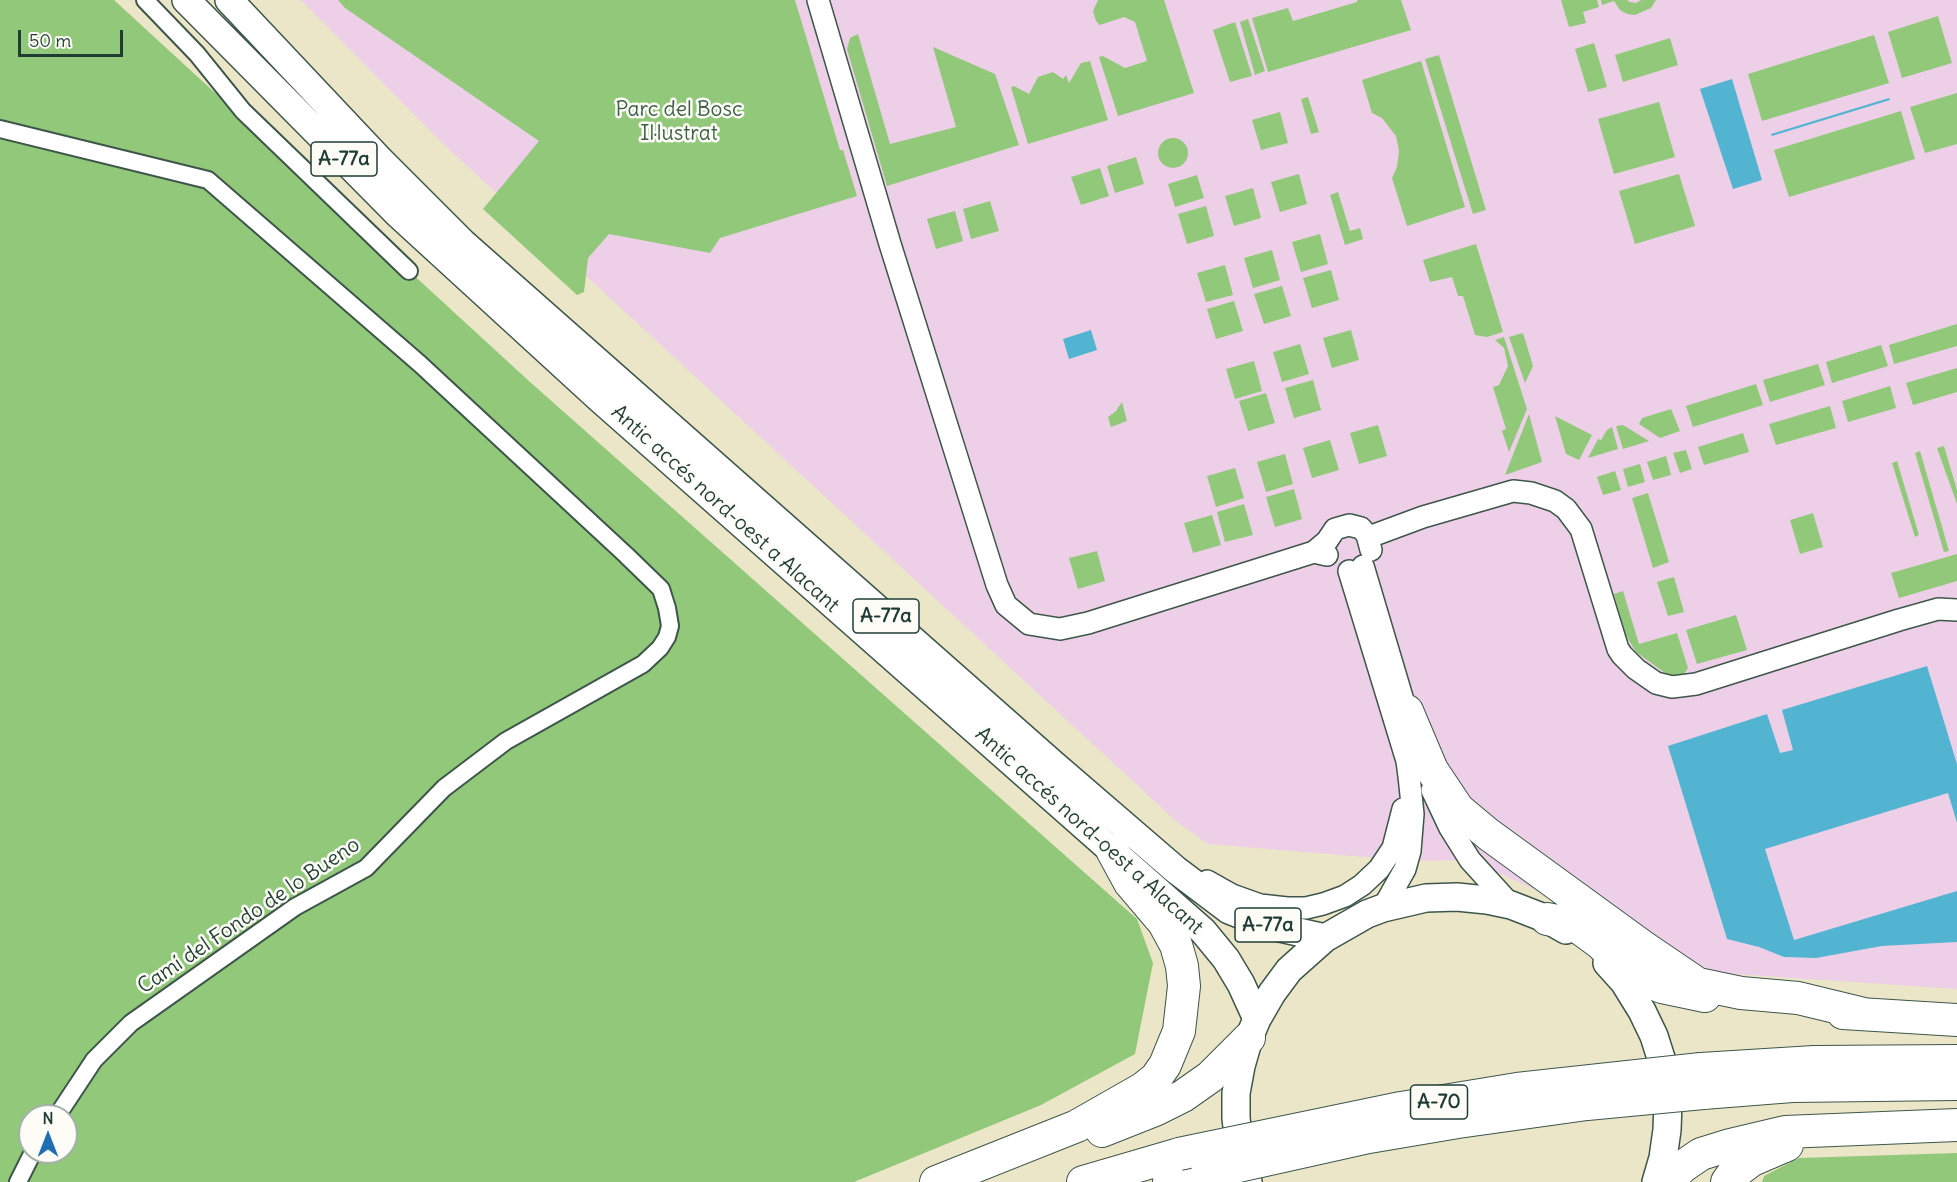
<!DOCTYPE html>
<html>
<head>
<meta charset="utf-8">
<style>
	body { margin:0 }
	#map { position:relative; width:1957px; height:1182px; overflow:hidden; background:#ece6c9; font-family:Delius,sans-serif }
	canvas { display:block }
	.north { position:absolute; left:18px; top:1104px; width:60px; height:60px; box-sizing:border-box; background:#fdfcf7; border:2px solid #a4b0a9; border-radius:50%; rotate:0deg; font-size:16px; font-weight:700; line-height:24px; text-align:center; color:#1f3d34 }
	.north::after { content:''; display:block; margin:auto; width:21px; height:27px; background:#1f6fb2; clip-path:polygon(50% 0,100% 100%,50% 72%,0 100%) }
	.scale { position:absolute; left:18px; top:30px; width:105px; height:27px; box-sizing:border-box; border:3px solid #1f3d34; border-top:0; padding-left:8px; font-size:18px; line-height:21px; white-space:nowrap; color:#1f3d34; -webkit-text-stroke:4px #fdfcf7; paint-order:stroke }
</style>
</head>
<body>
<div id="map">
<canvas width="1957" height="1182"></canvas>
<div class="north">N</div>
<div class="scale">50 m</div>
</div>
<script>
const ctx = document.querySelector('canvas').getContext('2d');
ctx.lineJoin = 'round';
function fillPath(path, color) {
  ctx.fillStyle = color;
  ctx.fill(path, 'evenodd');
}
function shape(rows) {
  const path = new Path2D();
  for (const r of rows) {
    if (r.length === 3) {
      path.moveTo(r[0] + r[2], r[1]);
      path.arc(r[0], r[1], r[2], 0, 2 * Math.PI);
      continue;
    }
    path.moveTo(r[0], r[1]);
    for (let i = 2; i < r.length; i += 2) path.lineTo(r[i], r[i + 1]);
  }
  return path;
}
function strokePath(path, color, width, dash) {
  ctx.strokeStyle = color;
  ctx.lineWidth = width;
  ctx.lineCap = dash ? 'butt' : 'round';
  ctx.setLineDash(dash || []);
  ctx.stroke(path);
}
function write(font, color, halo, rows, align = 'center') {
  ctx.font = font + ' Delius,sans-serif';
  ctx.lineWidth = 5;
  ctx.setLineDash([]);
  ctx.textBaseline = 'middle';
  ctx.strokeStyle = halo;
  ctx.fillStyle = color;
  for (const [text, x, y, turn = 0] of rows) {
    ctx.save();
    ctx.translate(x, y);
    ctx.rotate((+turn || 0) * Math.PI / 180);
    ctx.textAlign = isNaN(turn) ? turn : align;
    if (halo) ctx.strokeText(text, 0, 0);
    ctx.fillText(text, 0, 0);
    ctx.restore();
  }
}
const built = shape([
	[301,0,1957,0,1957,989,1718,973,1470,860,1413,861,1208,844,1177,822,440,141]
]);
const green = shape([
	[0,0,114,0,530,382,1137,919,1153,963,1135,1054,1041,1105,854,1182,0,1182],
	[30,1116,66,1116,66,1152,30,1152],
	[338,0,795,0,840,150,843,150,857,196,720,238,710,253,609,234,588,258,584,292,577,295,483,209,539,141,345,8],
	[1098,0,1164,0,1194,93,1118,116,1099,57,1103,56,1125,68,1147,61,1135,22,1124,17,1100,25,1096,21,1093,11],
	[1357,0,1401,0,1411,30,1268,72,1252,18,1288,8,1293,21,1357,2],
	[1561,0,1597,0,1599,7,1583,12,1586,23,1569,27],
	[1601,0,1627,0,1630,2,1636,3,1641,0,1656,0,1651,8,1635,15,1627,14,1620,10,1614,1,1602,5],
	[1938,16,1952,63,1902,78,1888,32],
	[1248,19,1265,71,1255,75,1240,22],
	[1235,22,1252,76,1230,82,1213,30],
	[858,34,890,144,956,127,933,47,995,74,1019,145,887,186,847,49,850,38],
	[1874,35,1889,83,1762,121,1748,74],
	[1670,38,1678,65,1623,82,1615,55],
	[1594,43,1607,87,1588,92,1575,49],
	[1439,55,1486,210,1473,214,1425,59],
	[1090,61,1108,120,1028,144,1011,87,1014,86,1029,94,1038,77,1053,72,1063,79,1066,75,1069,83,1081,63],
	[1421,61,1465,207,1407,226,1392,178,1397,167,1399,151,1396,136,1382,118,1372,113,1362,80],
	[1957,93,1957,144,1925,153,1910,107],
	[1308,97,1319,132,1311,134,1301,99],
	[1659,102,1675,157,1614,174,1598,119],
	[1901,111,1915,159,1789,197,1774,150],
	[1280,112,1288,143,1261,150,1252,120],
	[1173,153,15],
	[1136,157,1144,184,1115,193,1107,166],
	[1100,168,1109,196,1081,205,1071,177],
	[1299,174,1307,204,1280,212,1271,182],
	[1679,174,1695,226,1635,244,1619,191],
	[1197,175,1204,198,1175,207,1168,184],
	[1253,188,1261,218,1234,226,1225,196],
	[1338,192,1350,231,1360,228,1363,239,1345,245,1330,195],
	[990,201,999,231,971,239,963,209],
	[1206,206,1214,236,1187,244,1178,214],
	[955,211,963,241,936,249,927,219],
	[1320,234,1328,264,1301,272,1292,242],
	[1476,244,1503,332,1487,337,1475,335,1463,296,1458,296,1452,277,1430,282,1423,260],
	[1272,250,1280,280,1253,288,1244,258],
	[1225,265,1233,295,1206,302,1197,273],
	[1331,270,1339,300,1312,308,1303,278],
	[1282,286,1291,316,1264,324,1254,294],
	[1234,301,1243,331,1216,339,1207,309],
	[1957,324,1957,346,1894,364,1889,345],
	[1351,330,1359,360,1332,368,1323,338],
	[1523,333,1533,366,1525,383,1509,337],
	[1504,337,1527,409,1509,452,1502,431,1506,429,1493,387,1499,385,1508,366,1504,348,1495,340],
	[1300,344,1309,374,1282,382,1273,352],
	[1881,345,1888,366,1832,383,1826,362],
	[1254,361,1262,391,1235,399,1226,369],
	[1818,364,1825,385,1770,402,1763,380],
	[1957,368,1957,392,1913,405,1906,383],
	[1313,380,1321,410,1294,418,1285,388],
	[1756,384,1763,405,1693,427,1686,406],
	[1890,386,1896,408,1848,422,1842,401],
	[1266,393,1275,423,1248,431,1239,401],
	[1122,402,1127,421,1111,427,1108,417,1116,411],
	[1830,406,1836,428,1776,445,1769,424],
	[1671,409,1680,431,1660,438,1639,424,1642,418],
	[1529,414,1542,462,1505,475],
	[1555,416,1592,435,1579,460,1566,454],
	[1378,425,1387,456,1359,464,1350,433],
	[1623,425,1649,441,1623,449,1616,426],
	[1612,427,1618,449,1588,458,1598,439,1601,440,1607,430],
	[1743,433,1749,452,1704,465,1698,447],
	[1330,440,1339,470,1312,478,1303,448],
	[1944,446,1957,490,1957,504,1937,448],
	[1686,450,1692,469,1680,473,1673,453],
	[1920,451,1949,551,1944,552,1915,453],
	[1285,454,1293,484,1266,492,1257,462],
	[1666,456,1671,475,1653,480,1647,462],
	[1897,461,1919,535,1915,537,1892,463],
	[1640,464,1645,482,1628,487,1623,469],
	[1235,468,1244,498,1216,507,1207,476],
	[1615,471,1621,490,1603,495,1597,477],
	[1294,489,1302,519,1275,527,1266,497],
	[1648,493,1669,562,1653,568,1632,498],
	[1244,504,1253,535,1225,542,1217,512],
	[1813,513,1823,547,1800,554,1790,520],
	[1212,515,1221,545,1193,553,1184,523],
	[1097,551,1105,581,1078,589,1069,558],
	[1957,554,1957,581,1899,598,1891,573],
	[1674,577,1684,612,1668,616,1657,582],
	[1623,591,1639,644,1677,633,1688,668,1683,676,1668,675,1636,652,1625,634,1614,594],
	[1736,615,1747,650,1697,664,1686,630],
	[1957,1153,1957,1182,1762,1182,1764,1176,1799,1158]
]);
const water = shape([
	[1732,79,1762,180,1733,189,1700,89],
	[1889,98,1890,100,1772,136,1771,134],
	[1091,330,1097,350,1069,359,1063,339],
	[1927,666,1957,764,1957,823,1948,793,1765,849,1794,940,1957,891,1957,942,1882,946,1816,958,1784,957,1759,947,1727,939,1668,746,1767,714,1780,753,1793,750,1782,710]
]);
const minor = shape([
	[145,0,197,54,243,111,409,271],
	[0,129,208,180,420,364,626,555,661,589,667,608,670,626,667,637,660,648,643,664,506,741,444,788,366,868,295,907,131,1023,94,1060,57,1116],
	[18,1182,33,1152]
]);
const tertiary = shape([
	[818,0,890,244,997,585,1006,605,1029,624,1060,629,1088,623,1314,552,1327,555],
	[1369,537,1423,517,1513,491,1531,493,1555,501,1566,509,1581,529,1618,649,1622,655,1636,669,1656,683,1672,687,1696,684,1899,620,1938,609,1957,610],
	[1314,552,1327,541,1335,529,1349,525,1361,528,1367,535,1371,550],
	[1363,566,1410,724],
	[1349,571,1407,761,1409,776,1413,814,1410,851,1405,869,1383,908],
	[1432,790,1450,828,1470,860,1511,905],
	[1207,881,1232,895,1260,905,1287,908,1306,908,1323,904,1345,896,1362,885,1379,869,1393,848,1403,809]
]);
const primary = shape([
	[186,0,398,214,600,399,1203,931,1226,959,1241,984,1257,1019],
	[229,0,379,159,463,243,1053,764,1176,870,1229,910,1267,925,1325,938],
	[1607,963,1624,982,1642,1011,1654,1036,1661,1058,1668,1102,1667,1130,1663,1158,1656,1182],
	[1248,1182,1240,1153,1236,1118,1236,1093,1241,1066,1249,1038,1257,1019,1272,993,1289,970,1325,938,1367,914,1383,908,1426,898,1457,897,1487,900,1511,905,1547,919,1566,930]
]);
const motorway = shape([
	[1407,711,1432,770,1458,809,1488,834,1642,946,1698,984,1741,993,1798,998,1864,1014],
	[1547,919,1574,924,1600,943,1623,966,1639,978,1662,987,1705,996],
	[1843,1013,1957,1020],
	[1701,1069,1814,1062,1957,1061],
	[1703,1093,1792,1086,1957,1084],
	[1102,1131,1155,1110,1183,1096,1210,1077,1249,1038],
	[936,1182,1077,1126,1142,1089,1156,1078,1165,1065,1179,1031,1184,986,1182,966,1176,945,1164,923,1130,883,1112,850],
	[1083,1182,1179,1154],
	[1169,1182,1207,1173],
	[1668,1182,1682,1167,1701,1154,1730,1145,1785,1132,1957,1125],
	[1727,1182,1732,1175,1752,1160,1787,1145]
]);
const motorwayBridge = shape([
	[1179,1154,1401,1108,1517,1089,1701,1069],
	[1207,1173,1369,1137,1458,1122,1587,1104,1703,1093]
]);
const shields = [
	[344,159,66],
	[886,616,66],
	[1268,925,66],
	[1439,1102,57]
];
const shieldNames = [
	["A-77a",344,159],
	["A-77a",886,616],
	["A-77a",1268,925],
	["A-70",1439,1102]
];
const parkNames = [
	["Parc del Bosc",679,110],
	["Il·lustrat",679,134]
];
const streetNames = [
	["Antic accés nord-oest a Alacant",725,509,42],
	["Antic accés nord-oest a Alacant",1089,831,42],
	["Camí del Fondo de lo Bueno",249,916,-34]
];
fillPath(built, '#edd0e8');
fillPath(green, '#92c87a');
fillPath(water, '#53b4d2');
strokePath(minor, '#3e564a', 20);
strokePath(tertiary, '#3e564a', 24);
strokePath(primary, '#3e564a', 30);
strokePath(motorway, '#3e564a', 34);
strokePath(minor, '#fff', 16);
strokePath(tertiary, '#fff', 21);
strokePath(primary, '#fff', 27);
strokePath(motorway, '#fff', 32);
strokePath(motorwayBridge, '#3e564a', 34, []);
strokePath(motorwayBridge, '#fff', 32);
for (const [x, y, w] of shields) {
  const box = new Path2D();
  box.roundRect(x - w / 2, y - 17, w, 34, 4.5);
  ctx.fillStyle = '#fdfcf7';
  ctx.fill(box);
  strokePath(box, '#1f3d34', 1.5);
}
write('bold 20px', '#1f3d34', null, shieldNames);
write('21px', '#3c6046', '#fdfcf7', parkNames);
write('21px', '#1f3d34', '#fdfcf7', streetNames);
</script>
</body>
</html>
